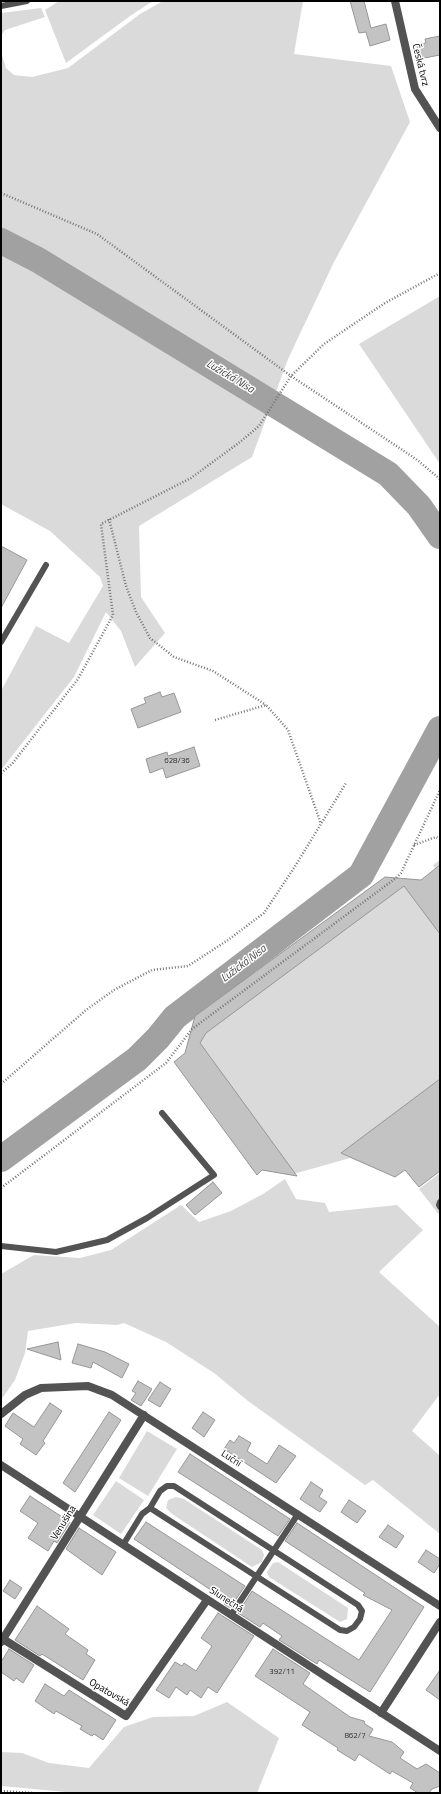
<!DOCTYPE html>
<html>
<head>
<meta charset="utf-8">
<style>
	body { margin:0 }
	#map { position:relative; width:441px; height:1794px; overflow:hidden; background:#fff; font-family:"Titillium Web",sans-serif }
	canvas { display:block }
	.frame { position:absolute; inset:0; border:2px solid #000; pointer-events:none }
</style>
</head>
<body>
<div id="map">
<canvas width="441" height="1794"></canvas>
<div class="frame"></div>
</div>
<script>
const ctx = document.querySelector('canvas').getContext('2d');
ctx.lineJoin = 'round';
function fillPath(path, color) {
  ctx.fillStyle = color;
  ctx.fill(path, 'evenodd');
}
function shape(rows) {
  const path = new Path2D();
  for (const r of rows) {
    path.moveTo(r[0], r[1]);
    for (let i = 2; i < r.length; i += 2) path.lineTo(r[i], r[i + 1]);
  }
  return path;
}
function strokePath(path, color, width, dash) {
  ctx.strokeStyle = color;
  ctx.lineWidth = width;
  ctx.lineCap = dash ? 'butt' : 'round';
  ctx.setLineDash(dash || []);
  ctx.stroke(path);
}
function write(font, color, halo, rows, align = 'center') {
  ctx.font = font + ' "Titillium Web",sans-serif';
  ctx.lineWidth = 3;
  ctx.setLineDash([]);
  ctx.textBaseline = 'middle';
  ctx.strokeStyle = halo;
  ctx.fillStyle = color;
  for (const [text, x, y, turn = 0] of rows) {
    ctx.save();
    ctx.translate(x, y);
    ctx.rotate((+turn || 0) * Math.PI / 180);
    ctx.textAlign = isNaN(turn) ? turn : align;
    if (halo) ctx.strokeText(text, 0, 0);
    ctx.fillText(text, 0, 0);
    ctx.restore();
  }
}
const green = shape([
	[59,1,153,1,130,16,66,63,45,10],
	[163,1,303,1,294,54,391,66,410,122,334,262,288,359,252,457,139,526,141,597,165,633,135,667,121,631,106,612,74,677,1,770,1,691,36,626,69,643,103,586,100,577,50,531,1,504,1,52,6,68,14,75,32,77,68,68,140,14],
	[41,8,45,17,5,30,1,36,1,13],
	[440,296,440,464,359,344],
	[440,860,440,1171,419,1187,405,1170,395,1177,350,1158,290,1175,262,1170,257,1175,174,1062,185,1053,195,1016,385,877,421,880,435,869,433,865],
	[440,1173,440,1216,419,1189],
	[285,1179,296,1199,325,1203,329,1212,397,1205,423,1230,379,1272,440,1327,440,1394,412,1431,440,1456,440,1534,373,1480,365,1485,248,1401,214,1373,166,1342,124,1323,117,1325,76,1323,28,1331,25,1353,15,1380,1,1400,1,1274,34,1255,80,1258,111,1250,181,1205,199,1222,231,1211,263,1194],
	[147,1431,177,1449,148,1496,119,1478],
	[116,1481,144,1500,121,1534,93,1515],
	[176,1497,184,1499,262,1550,264,1555,262,1562,252,1567,172,1514,166,1508,168,1500],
	[278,1562,348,1608,347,1619,340,1622,269,1577,267,1572,273,1563],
	[227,1702,279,1738,257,1793,77,1793,1,1786,1,1752,22,1753,49,1763,89,1768,124,1727,153,1717,194,1716]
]);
const river = shape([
	[1,241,38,260,388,474,419,506,440,536],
	[1,1159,137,1059,158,1038,175,1017,361,875,440,729]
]);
const building = shape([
	[350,1,364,1,371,28,386,24,390,40,370,46,366,32,359,33,350,1],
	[440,36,440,55,419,59,417,45,426,43,425,39,440,36],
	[1,546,27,560,1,608,1,546],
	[160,692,162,697,174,693,181,712,138,728,131,709,146,703,144,698,160,692],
	[194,747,200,766,166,778,163,768,150,773,146,759,167,752,168,756,194,747],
	[440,865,440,934,404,886,206,1033,200,1043,297,1176,262,1170,257,1175,174,1062,185,1053,195,1016,385,877,421,880,440,865],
	[440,1079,440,1171,419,1187,405,1170,395,1177,341,1153,440,1079],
	[213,1182,222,1193,195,1215,186,1205,213,1182],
	[58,1342,61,1360,27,1349,58,1342],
	[78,1344,105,1352,129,1364,122,1378,93,1362,91,1368,72,1363,78,1344],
	[138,1381,152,1389,141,1406,131,1400,136,1393,132,1391,138,1381],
	[160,1382,171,1389,160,1407,148,1400,160,1382],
	[50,1403,62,1411,43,1441,45,1443,36,1455,20,1444,23,1439,5,1426,13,1413,34,1427,50,1403],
	[109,1412,121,1420,75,1492,63,1483,109,1412],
	[203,1412,215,1420,204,1437,192,1428,203,1412],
	[239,1436,251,1443,247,1451,267,1464,279,1445,296,1456,276,1483,224,1449,230,1440,234,1443,239,1436],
	[190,1454,290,1519,278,1536,178,1472,190,1454],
	[311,1482,323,1490,319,1497,327,1502,320,1512,300,1499,311,1482],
	[30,1496,70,1522,57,1543,54,1541,48,1551,28,1538,38,1523,20,1511,30,1496],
	[349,1500,366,1511,357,1523,341,1512,349,1500],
	[146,1522,245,1586,230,1608,224,1604,226,1600,134,1539,146,1522],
	[297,1523,424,1607,370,1692,319,1660,317,1664,279,1640,282,1636,263,1623,260,1627,238,1613,252,1591,359,1660,392,1610,363,1595,365,1593,285,1541,297,1523],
	[388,1525,404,1536,396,1548,379,1537,388,1525],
	[79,1528,116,1552,102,1575,66,1549,79,1528],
	[426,1550,440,1559,440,1564,434,1573,418,1562,426,1550],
	[10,1580,22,1588,15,1599,3,1591,10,1580],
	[37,1606,69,1629,65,1634,88,1650,86,1654,95,1660,83,1680,42,1654,40,1656,15,1640,37,1606],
	[218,1613,254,1636,217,1693,208,1687,201,1698,190,1690,187,1695,176,1687,169,1698,156,1690,175,1662,182,1666,184,1663,196,1671,212,1646,201,1638,218,1613],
	[9,1649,34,1665,23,1683,16,1678,14,1681,1,1672,1,1662,9,1649],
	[273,1649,310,1673,303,1684,350,1717,364,1721,365,1724,373,1729,369,1736,392,1742,404,1752,400,1758,417,1769,426,1764,440,1773,440,1786,432,1789,429,1793,418,1793,410,1788,413,1783,392,1771,390,1774,359,1754,355,1761,337,1750,338,1748,302,1725,310,1712,255,1676,273,1649],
	[440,1670,440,1700,426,1690,440,1670],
	[45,1684,64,1696,69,1690,116,1720,103,1740,94,1734,92,1736,90,1735,80,1729,82,1726,56,1711,54,1714,35,1701,45,1684]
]);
const path = shape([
	[1,193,97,234,291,376,416,459,440,479],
	[109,519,126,586,136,612,150,638,174,657,213,671,266,705],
	[215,720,266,705,288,730,321,824],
	[1,773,12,764,78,679,113,615,101,524,191,478,240,442,259,426,291,376,324,344,385,303,440,273],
	[414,845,436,837,440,839],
	[1,1084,86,1010,114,990,152,970,188,966,228,940,264,913,294,868,346,783],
	[1,1188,166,1063,192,1029,396,878,401,873,440,790],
	[1,1791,33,1793]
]);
const service = shape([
	[1,6,27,1],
	[1,642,46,565],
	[440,1202,439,1205,440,1207],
	[1,1246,56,1252,107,1240,147,1218,214,1175,162,1113],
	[123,1545,142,1514,150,1508,160,1491,167,1486,174,1486,358,1605,362,1611,360,1619,354,1627,347,1631,340,1630,150,1508],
	[231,1615,298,1514]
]);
const minor = shape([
	[395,1,415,89,440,128],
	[1,1414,25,1395,41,1388,88,1386,112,1395,440,1606],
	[1,1465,440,1751],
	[3,1639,126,1716,207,1600],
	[1,1642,144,1415],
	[381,1713,440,1622]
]);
const numberNames = [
	["628/36",177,761],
	["392/11",282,1672],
	["862/7",355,1736]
];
const streetNames = [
	["Česká tvrz",420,65,76],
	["Luční",231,1459,33],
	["Venušina",64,1523,-58],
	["Slunečná",226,1600,33],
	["Opatovská",109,1693,30]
];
const waterNames = [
	["Lužická Nisa",230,377,31],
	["Lužická Nisa",244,964,-37]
];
fillPath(green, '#dadada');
strokePath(river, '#a1a1a1', 26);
fillPath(building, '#c3c3c3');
strokePath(building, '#979797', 1);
strokePath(path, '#757575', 2.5, [1, 2]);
strokePath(service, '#535353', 6);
strokePath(minor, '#535353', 8);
write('8px', '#313131', null, numberNames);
write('10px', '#000', '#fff', streetNames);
write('italic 11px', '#424242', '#fff', waterNames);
</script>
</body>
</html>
